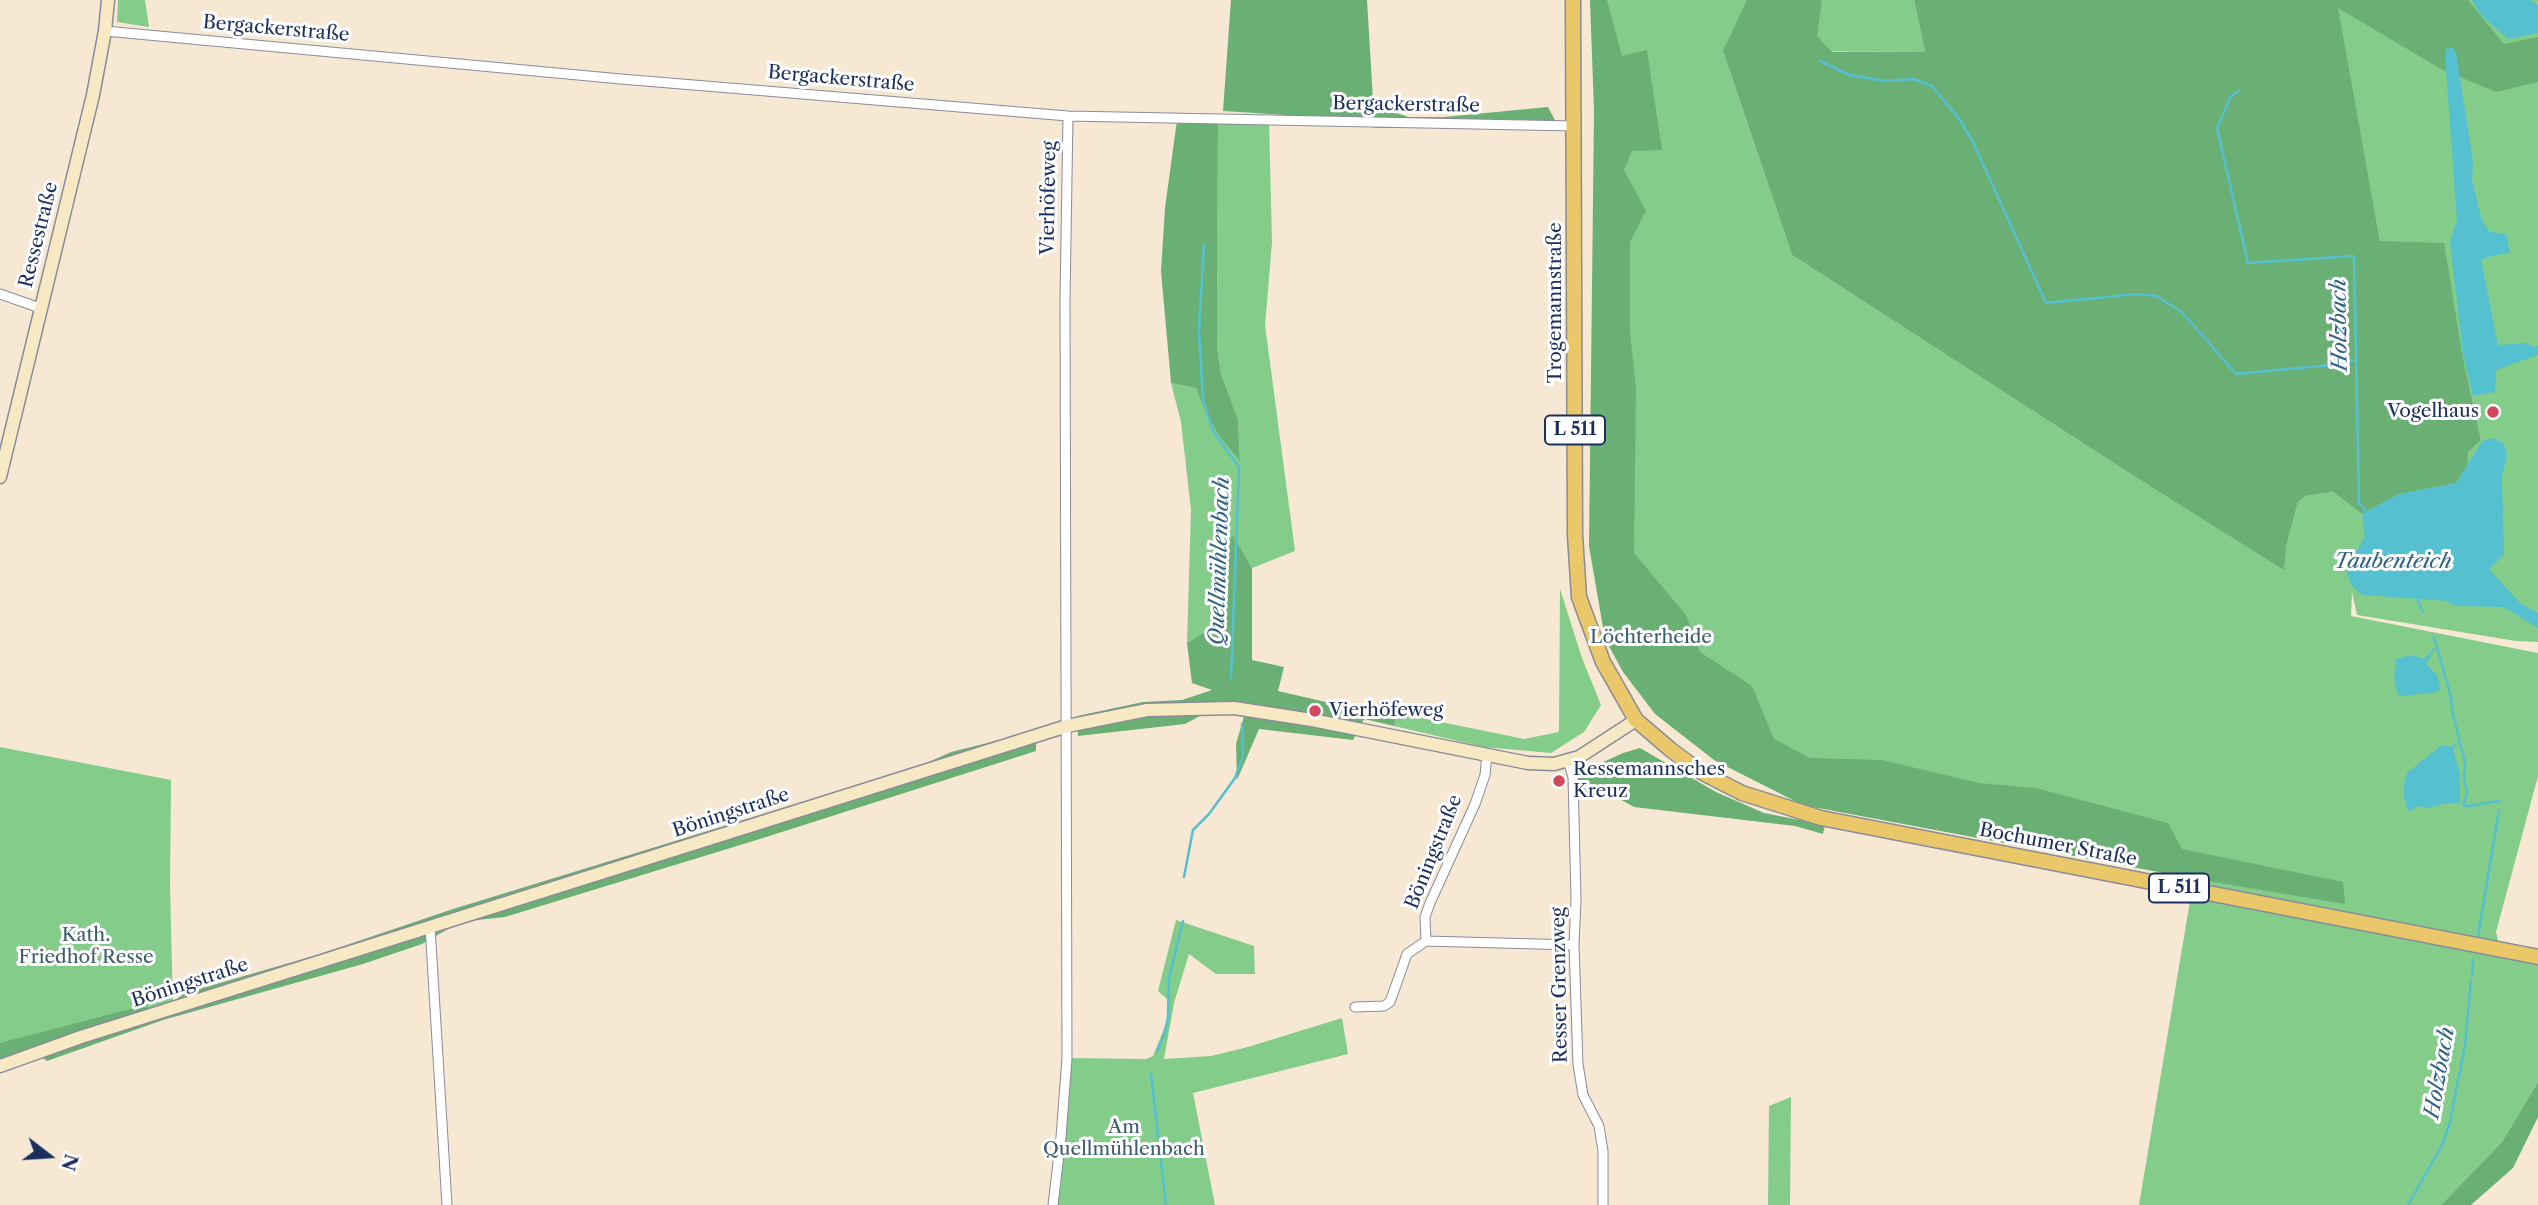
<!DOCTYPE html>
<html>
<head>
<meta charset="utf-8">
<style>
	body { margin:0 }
	#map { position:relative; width:2538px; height:1205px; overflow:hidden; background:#f7e8d4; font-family:"Libre Caslon Text",serif }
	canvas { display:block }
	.north { position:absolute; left:14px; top:1121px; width:70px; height:70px; -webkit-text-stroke:5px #fff; paint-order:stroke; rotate:107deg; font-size:19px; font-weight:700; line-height:28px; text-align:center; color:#1b2f5e }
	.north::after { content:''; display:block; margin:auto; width:24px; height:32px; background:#1b2f5e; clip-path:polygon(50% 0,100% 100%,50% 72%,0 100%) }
</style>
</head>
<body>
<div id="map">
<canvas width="2538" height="1205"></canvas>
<div class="north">N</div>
</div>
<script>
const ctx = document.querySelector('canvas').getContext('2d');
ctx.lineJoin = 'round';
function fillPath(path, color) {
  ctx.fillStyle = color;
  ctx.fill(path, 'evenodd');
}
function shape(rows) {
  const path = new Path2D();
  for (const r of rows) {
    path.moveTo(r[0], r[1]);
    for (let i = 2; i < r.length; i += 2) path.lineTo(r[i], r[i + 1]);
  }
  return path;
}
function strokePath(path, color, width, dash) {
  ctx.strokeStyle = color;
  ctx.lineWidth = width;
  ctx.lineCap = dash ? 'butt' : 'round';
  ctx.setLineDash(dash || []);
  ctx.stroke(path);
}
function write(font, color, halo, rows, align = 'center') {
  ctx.font = font + ' "Libre Caslon Text",serif';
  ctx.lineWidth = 6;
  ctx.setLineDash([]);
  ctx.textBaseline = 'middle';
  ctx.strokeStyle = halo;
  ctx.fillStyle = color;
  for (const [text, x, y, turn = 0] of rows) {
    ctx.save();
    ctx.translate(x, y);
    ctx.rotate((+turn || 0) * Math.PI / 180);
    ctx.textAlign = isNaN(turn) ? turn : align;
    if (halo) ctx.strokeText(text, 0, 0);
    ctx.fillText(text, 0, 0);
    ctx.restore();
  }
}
const green = shape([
	[118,0,145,0,149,27,117,22],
	[1607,0,1914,0,1925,52,1723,51,1792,255,2126,471,2284,569,2287,544,2298,502,2306,496,2333,492,2362,514,2468,453,2481,440,2461,355,2380,241,2337,7,2463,0,2538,0,2538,642,2516,641,2357,615,2352,592,2351,616,2538,653,2538,776,2496,932,2502,958,2538,963,2538,1082,2502,1142,2441,1205,2139,1205,2190,901,2201,880,1803,805,1714,760,1615,538],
	[1269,120,1272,243,1265,325,1295,551,1252,568,1232,535,1215,625,1187,643,1191,510,1181,422,1171,383,1196,388,1204,410,1219,436,1240,460,1238,419,1221,374,1217,347,1218,123],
	[1560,589,1582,658,1601,705,1584,732,1551,753,1484,747,1394,726,1397,713,1524,739,1559,732],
	[0,747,171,780,170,885,173,1009,0,1063],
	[1176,920,1254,946,1255,974,1216,974,1189,954,1174,1003,1164,1059,1211,1056,1248,1047,1342,1018,1348,1054,1193,1093,1215,1205,1053,1205,1067,1058,1146,1059,1153,1056,1167,1021,1167,999,1158,991],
	[1791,1097,1790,1205,1768,1205,1769,1106]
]);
const forest = shape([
	[1231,0,1367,0,1373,100,1389,110,1408,117,1444,117,1548,107,1557,124,1378,128,1285,115,1223,111],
	[1590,0,1607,0,1622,56,1647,50,1662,150,1632,151,1624,170,1646,211,1630,242,1630,333,1636,388,1634,553,1686,615,1700,652,1752,686,1774,739,1810,758,1882,760,1979,783,2036,788,2168,823,2182,849,2343,882,2345,904,2202,880,1803,805,1714,760,1655,714,1623,672,1605,639,1589,546,1594,111],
	[1747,0,1822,0,1817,36,1832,52,1925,52,1914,0,2468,0,2504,44,2538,37,2538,82,2496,92,2441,69,2338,8,2380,241,2444,243,2463,359,2481,440,2468,453,2467,469,2456,483,2399,494,2362,514,2333,492,2306,496,2298,502,2287,544,2284,570,2126,471,1792,255,1723,51],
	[1177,120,1218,123,1217,347,1221,374,1238,419,1240,461,1219,436,1204,410,1196,388,1171,383,1161,271,1165,208],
	[1232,534,1252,568,1252,660,1284,667,1278,691,1343,706,1400,702,1394,726,1364,719,1353,740,1259,729,1237,780,1236,744,1247,706,1226,702,1185,724,1078,736,1077,716,1143,702,1182,700,1212,690,1192,683,1187,643,1215,625],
	[1036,731,1036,751,763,838,505,917,460,922,422,944,363,964,163,1020,47,1061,30,1049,0,1059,0,1043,138,1007,164,1008,185,993,317,955,453,909,920,766,951,752],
	[1640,748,1716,792,1764,813,1825,825,1823,834,1795,826,1634,807,1600,788,1577,799,1577,774,1623,753],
	[2538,1082,2538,1117,2513,1168,2471,1205,2441,1205,2502,1142]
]);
const water = shape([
	[2472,0,2530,0,2538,5,2538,33,2508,39,2482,16],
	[2453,48,2456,53,2473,161,2472,180,2482,221,2490,232,2506,234,2510,252,2481,259,2498,345,2528,343,2532,347,2538,346,2538,355,2496,370,2495,392,2473,396,2463,354,2450,241,2457,220,2445,56,2446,49],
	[2495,438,2504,444,2507,456,2502,477,2504,555,2489,569,2520,603,2538,613,2538,628,2504,607,2454,606,2448,601,2363,595,2352,586,2346,570,2365,536,2362,514,2399,494,2456,483,2482,441],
	[2437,645,2426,664,2438,676,2440,689,2436,692,2402,696,2398,694,2394,679,2396,659,2411,655,2424,659],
	[2460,741,2453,749,2460,775,2460,804,2449,803,2427,808,2418,806,2408,812,2404,796,2404,784,2407,773,2442,745,2451,747]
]);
const stream = shape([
	[1820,61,1849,75,1885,81,1913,79,1932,86,1960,120,1973,142,2046,303,2136,294,2156,296,2182,312,2236,374,2331,365,2356,360],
	[2239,91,2231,96,2217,128,2248,263,2354,256,2359,503,2367,512],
	[1204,245,1199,331,1203,400,1213,431,1239,467,1231,679],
	[2417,599,2423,612],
	[2434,637,2451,697,2453,715,2465,762,2464,778,2467,793,2463,805,2469,806,2499,801,2498,803],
	[1184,877,1193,830,1209,814,1235,778,1243,756,1242,724],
	[2478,936,2499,810],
	[2472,975,2473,960],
	[1157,1052,1165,1033,1168,1017,1169,978,1183,921],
	[1151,1074,1166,1205],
	[2408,1205,2442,1145,2450,1122,2465,1045,2471,980]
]);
const street = shape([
	[105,31,621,79,1068,116,1575,126],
	[0,294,40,308],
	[1568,761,1573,777,1576,899,1574,945,1578,1064,1583,1095,1599,1126,1603,1151,1603,1205],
	[430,926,447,1205],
	[1426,941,1574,945],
	[1355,1007,1384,1006,1390,1002,1407,954,1426,941,1425,917,1430,903,1475,804,1485,775,1487,754],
	[1053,1205,1061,1137,1067,1058,1065,300,1068,116]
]);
const secondary = shape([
	[0,477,93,95,105,31,108,0],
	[0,1066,81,1037,1067,726,1147,710,1234,708,1312,720,1528,763,1554,764,1579,757,1636,720]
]);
const primary = shape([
	[1573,0,1575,535,1579,597,1603,662,1636,720,1671,750,1701,772,1742,793,1821,818,2538,957]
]);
const markers = [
	[2493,412,7,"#d1495b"],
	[1315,711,7,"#d1495b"],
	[1559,781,7,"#d1495b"]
];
const shields = [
	[1575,430,60],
	[2179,888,60]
];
const shieldNames = [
	["L 511",1575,430],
	["L 511",2179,888]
];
const streetNames = [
	["Bergackerstraße",276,29,5],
	["Bergackerstraße",841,79,5],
	["Bergackerstraße",1406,105,1],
	["Vierhöfeweg",1049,198,-89],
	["Ressestraße",39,235,-76],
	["Trogemannstraße",1556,303,-90],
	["Böningstraße",731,813,-18],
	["Bochumer Straße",2058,845,11],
	["Böningstraße",1434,852,-68],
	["Böningstraße",190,983,-18],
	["Resser Grenzweg",1560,985,-91]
];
const poiNames = [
	["Vogelhaus",2479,412,"right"],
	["Vierhöfeweg",1329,711],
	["Ressemannsches",1573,770],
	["Kreuz",1573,792]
];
const parkNames = [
	["Löchterheide",1651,638],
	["Kath.",86,936],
	["Friedhof Resse",86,958],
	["Am",1124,1128],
	["Quellmühlenbach",1124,1150]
];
const waterNames = [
	["Holzbach",2340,325,-91],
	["Quellmühlenbach",1220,561,-88],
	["Taubenteich",2393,562],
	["Holzbach",2440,1073,-80]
];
fillPath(green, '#83cc89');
fillPath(forest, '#6ab075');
fillPath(water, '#55c0d0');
strokePath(stream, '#55c0d0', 2.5);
strokePath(street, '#898c99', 11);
strokePath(secondary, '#898c99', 15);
strokePath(primary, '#898c99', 17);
strokePath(street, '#fff', 9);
strokePath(secondary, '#f7e9c3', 12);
strokePath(primary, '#eac769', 14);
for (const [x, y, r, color] of markers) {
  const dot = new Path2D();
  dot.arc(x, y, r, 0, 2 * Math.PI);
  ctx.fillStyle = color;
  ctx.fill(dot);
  strokePath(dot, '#fff', 2.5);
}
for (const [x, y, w] of shields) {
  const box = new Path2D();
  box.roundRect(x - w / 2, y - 14.5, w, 29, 5);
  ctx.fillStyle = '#fff';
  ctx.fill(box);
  strokePath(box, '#1b2f5e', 2);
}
write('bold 18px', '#1b2f5e', null, shieldNames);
write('19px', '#1b2f5e', '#fff', streetNames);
write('19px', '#1b2f5e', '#fff', poiNames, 'left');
write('19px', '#3a5e6b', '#fff', parkNames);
write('italic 21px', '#2f6286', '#fff', waterNames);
</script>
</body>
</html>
